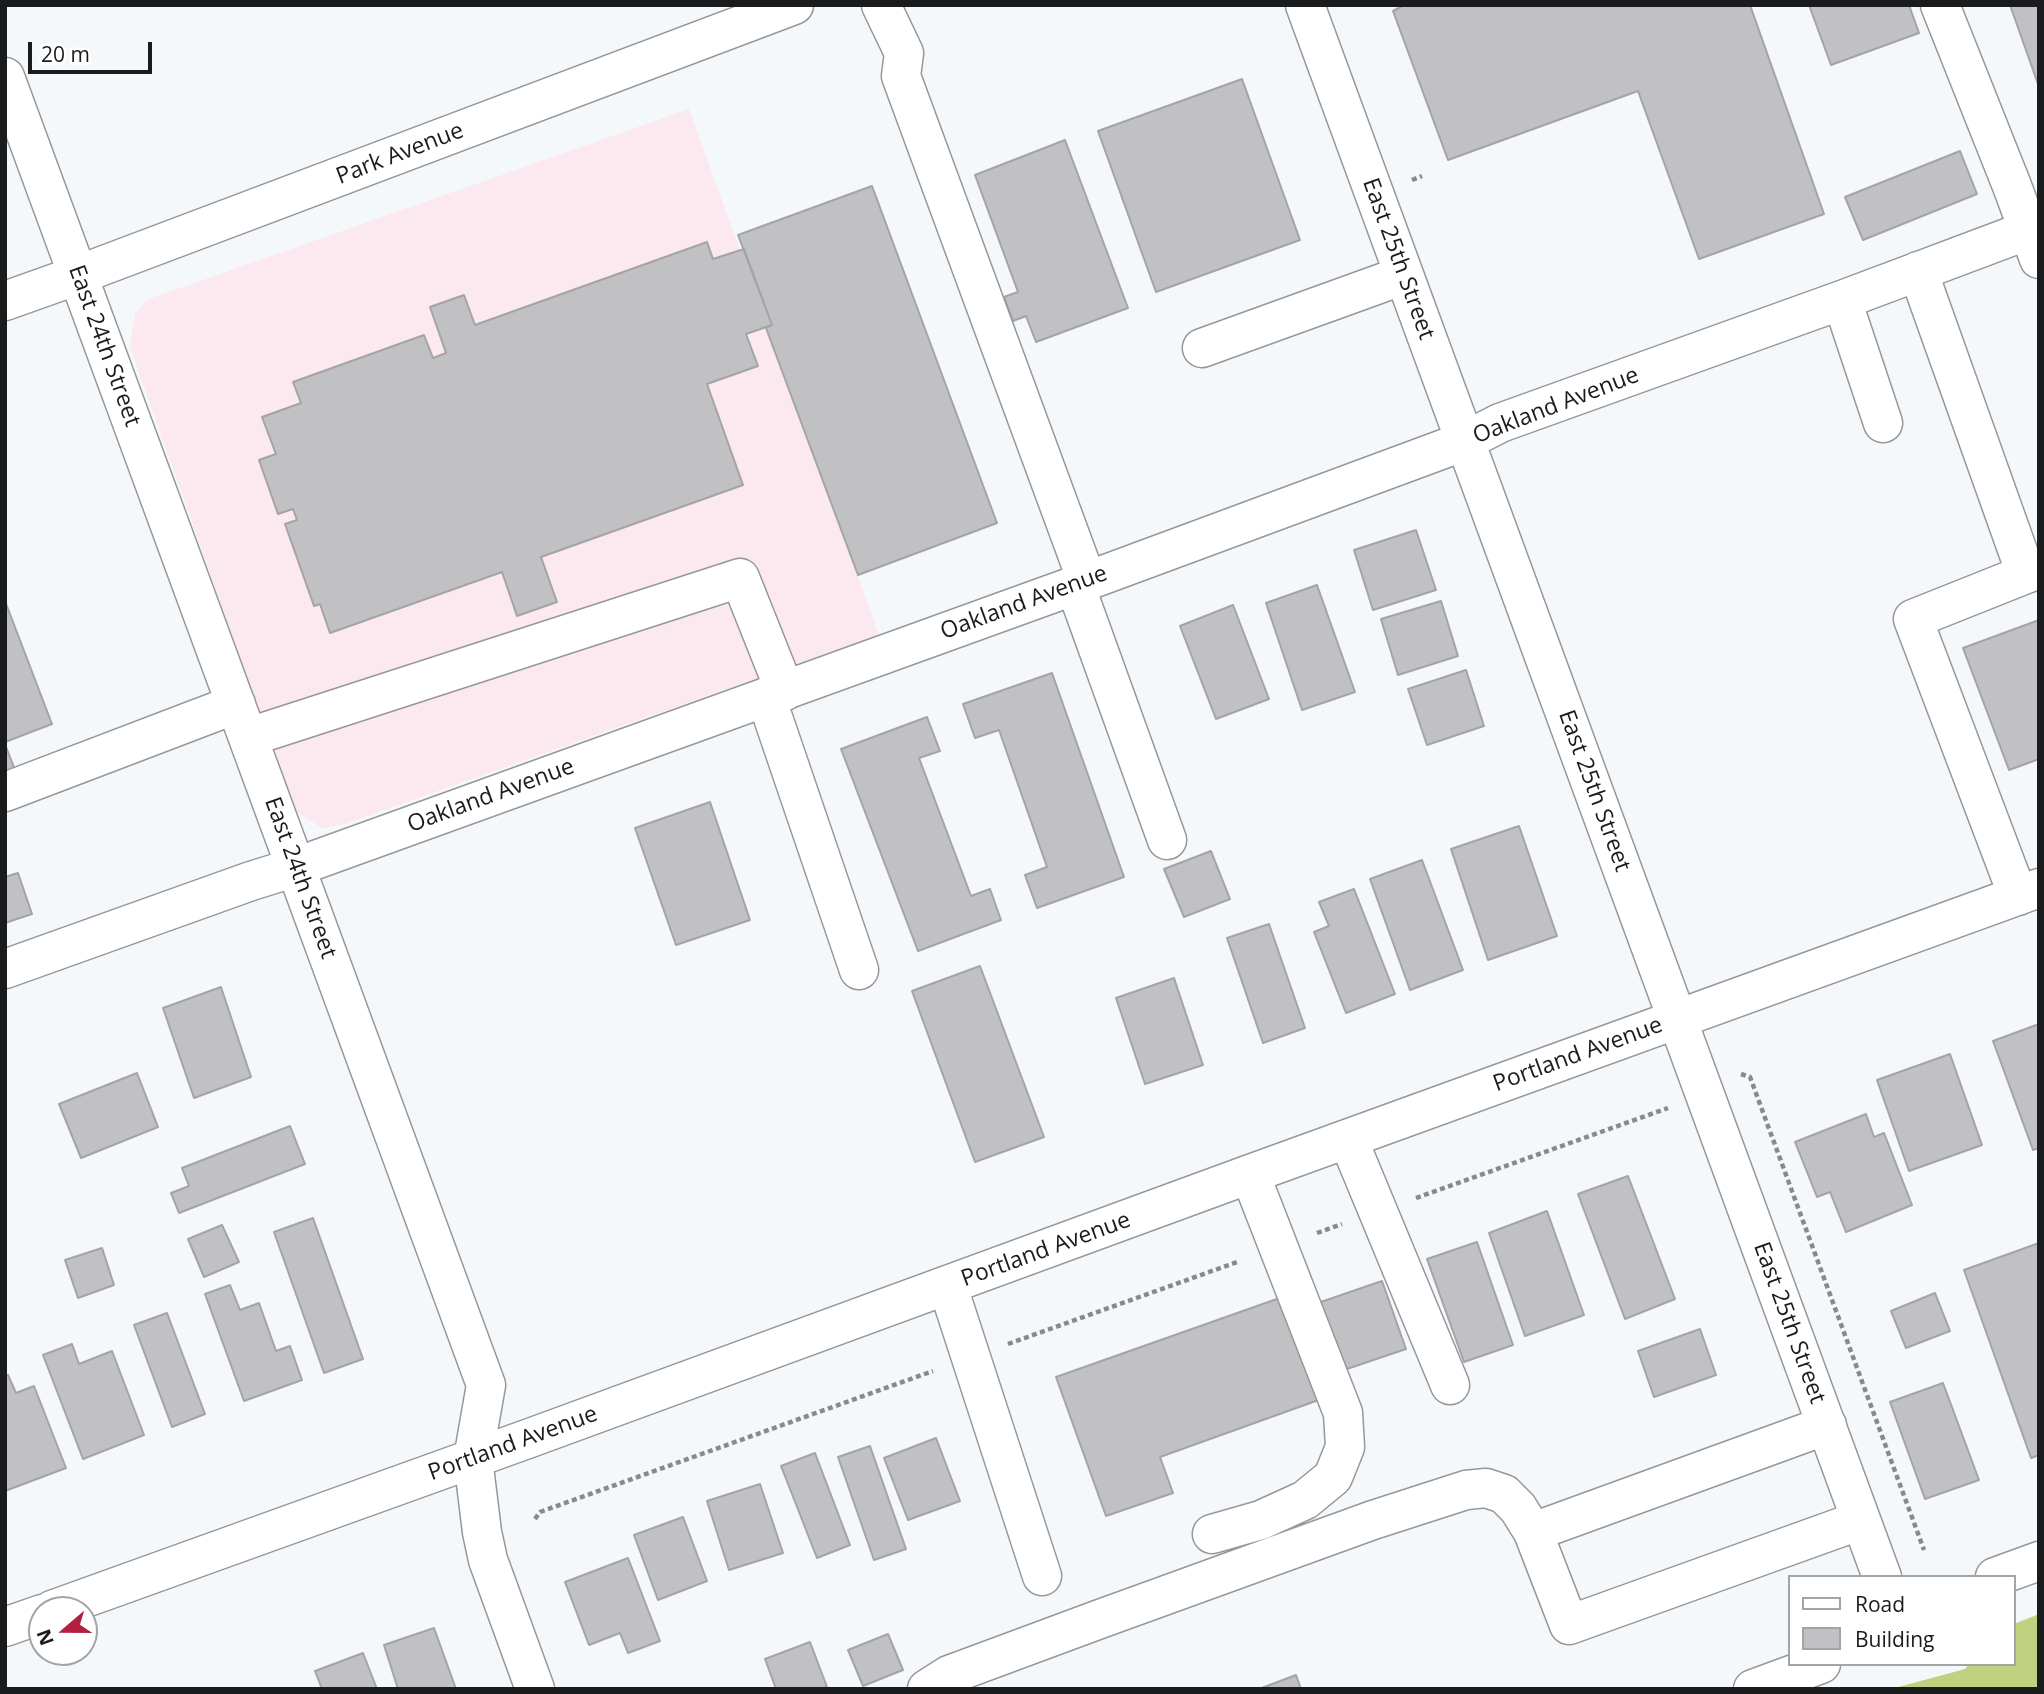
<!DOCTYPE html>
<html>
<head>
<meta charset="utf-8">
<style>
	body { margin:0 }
	#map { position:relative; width:2044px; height:1694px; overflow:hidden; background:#f5f8fb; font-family:"Open Sans",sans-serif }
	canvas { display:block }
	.frame { position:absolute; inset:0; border:7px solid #1a1b1c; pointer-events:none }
	.legend { position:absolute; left:1788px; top:1575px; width:228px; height:91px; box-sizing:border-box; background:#fff; border:2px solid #a3a4a4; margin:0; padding:9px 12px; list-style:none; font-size:21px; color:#1a1b1c }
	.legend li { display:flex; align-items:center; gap:14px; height:35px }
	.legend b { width:35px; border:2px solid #a3a4a4 }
	.north { position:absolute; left:28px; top:1596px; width:70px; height:70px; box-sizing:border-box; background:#fff; border:2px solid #a3a4a4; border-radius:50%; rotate:250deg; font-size:19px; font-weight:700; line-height:28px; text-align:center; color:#1a1b1c }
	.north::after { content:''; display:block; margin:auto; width:24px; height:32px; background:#b21f3f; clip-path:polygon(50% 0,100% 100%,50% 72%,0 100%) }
	.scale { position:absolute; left:28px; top:42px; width:124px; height:32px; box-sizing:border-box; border:4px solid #1a1b1c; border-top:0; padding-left:9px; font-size:21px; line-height:24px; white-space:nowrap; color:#1a1b1c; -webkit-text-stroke:5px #fff; paint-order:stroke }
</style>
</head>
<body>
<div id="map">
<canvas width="2044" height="1694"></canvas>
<div class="frame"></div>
<ul class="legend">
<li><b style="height:9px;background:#fff"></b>Road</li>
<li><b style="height:19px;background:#c1c0c3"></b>Building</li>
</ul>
<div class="north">N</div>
<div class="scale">20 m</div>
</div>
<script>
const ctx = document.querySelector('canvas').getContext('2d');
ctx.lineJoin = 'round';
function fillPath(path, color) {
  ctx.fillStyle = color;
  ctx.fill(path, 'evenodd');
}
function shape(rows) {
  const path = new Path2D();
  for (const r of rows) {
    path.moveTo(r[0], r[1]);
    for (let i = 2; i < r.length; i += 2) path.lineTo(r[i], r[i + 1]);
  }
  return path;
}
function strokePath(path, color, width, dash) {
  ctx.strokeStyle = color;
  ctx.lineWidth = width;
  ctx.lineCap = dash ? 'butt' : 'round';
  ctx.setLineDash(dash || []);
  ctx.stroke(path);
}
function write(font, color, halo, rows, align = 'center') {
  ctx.font = font + ' "Open Sans",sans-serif';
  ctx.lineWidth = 5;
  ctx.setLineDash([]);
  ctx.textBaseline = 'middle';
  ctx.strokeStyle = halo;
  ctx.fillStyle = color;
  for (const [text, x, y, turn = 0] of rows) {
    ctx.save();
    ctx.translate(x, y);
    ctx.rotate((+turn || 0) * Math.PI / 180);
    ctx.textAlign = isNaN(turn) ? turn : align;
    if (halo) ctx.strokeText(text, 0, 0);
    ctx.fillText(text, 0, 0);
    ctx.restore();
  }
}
const commercial = shape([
	[689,109,879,635,345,824,322,828,294,810,130,347,135,314,146,300]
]);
const green = shape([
	[2039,1614,2039,1689,1891,1689,1965,1669,1969,1664,2014,1664,2014,1624]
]);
const building = shape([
	[1404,5,1750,5,1824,214,1699,259,1638,91,1448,160,1393,11,1404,5],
	[1809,5,1909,5,1919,33,1831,65,1809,5],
	[2010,5,2039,5,2039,87,2010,5],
	[1242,79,1300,240,1156,292,1098,131,1242,79],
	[1065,140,1128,308,1036,342,1026,316,1013,321,1004,297,1018,292,975,175,1065,140],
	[1960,151,1977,194,1863,240,1845,197,1960,151],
	[872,186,997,523,858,575,766,328,772,325,738,235,872,186],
	[707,242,713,259,744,249,772,325,746,334,758,366,707,384,743,485,541,557,557,602,517,616,502,572,330,633,320,604,314,606,285,524,297,520,293,509,278,514,259,460,276,454,262,417,301,403,293,382,424,335,433,358,446,353,430,307,464,295,475,325,707,242],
	[1416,530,1436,590,1373,610,1354,550,1416,530],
	[1317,585,1355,692,1302,710,1266,603,1317,585],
	[5,601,52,724,5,742,5,601],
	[1441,601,1458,656,1398,675,1381,619,1441,601],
	[1233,605,1269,699,1216,719,1180,626,1233,605],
	[2039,620,2039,759,2009,770,1963,648,2039,620],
	[1466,670,1484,726,1427,745,1408,689,1466,670],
	[1052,673,1124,877,1037,908,1025,875,1047,867,999,730,975,738,963,704,1052,673],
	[927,717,940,751,919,758,971,896,990,889,1001,920,918,951,841,749,927,717],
	[5,744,18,778,5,783,5,744],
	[710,802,750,920,676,945,635,828,710,802],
	[1519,826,1557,936,1488,960,1451,849,1519,826],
	[1211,851,1230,899,1184,917,1164,869,1211,851],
	[1422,860,1463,970,1410,990,1370,879,1422,860],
	[18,873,32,914,5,923,5,877,18,873],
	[1354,889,1395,994,1346,1013,1314,932,1329,926,1319,902,1354,889],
	[1269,924,1305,1028,1263,1043,1227,938,1269,924],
	[980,966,1044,1137,975,1162,912,991,980,966],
	[1174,978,1203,1065,1145,1084,1116,998,1174,978],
	[221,987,251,1077,194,1098,163,1008,221,987],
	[2039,1024,2039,1148,2033,1150,1993,1041,2039,1024],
	[1950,1054,1982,1145,1909,1171,1877,1080,1950,1054],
	[137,1073,158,1127,81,1158,59,1104,137,1073],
	[1866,1114,1874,1137,1884,1133,1912,1205,1846,1232,1830,1192,1817,1197,1795,1142,1866,1114],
	[290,1126,305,1164,179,1213,171,1193,189,1186,182,1168,290,1126],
	[1628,1176,1675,1299,1625,1319,1578,1194,1628,1176],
	[1547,1211,1584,1315,1525,1336,1489,1233,1547,1211],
	[313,1218,363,1359,324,1373,274,1232,313,1218],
	[222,1225,239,1262,204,1277,188,1239,222,1225],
	[1477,1242,1513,1345,1464,1362,1427,1259,1477,1242],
	[2039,1243,2039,1455,2031,1458,1964,1270,2039,1243],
	[102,1248,114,1285,78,1298,65,1260,102,1248],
	[1382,1281,1406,1349,1338,1372,1315,1304,1382,1281],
	[230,1285,240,1310,259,1303,276,1351,290,1346,302,1380,244,1401,205,1294,230,1285],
	[1935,1293,1950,1331,1906,1348,1891,1311,1935,1293],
	[1291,1294,1327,1397,1160,1457,1173,1493,1106,1516,1056,1377,1291,1294],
	[167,1313,205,1414,172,1427,134,1325,167,1313],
	[1700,1329,1716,1375,1654,1397,1638,1351,1700,1329],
	[72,1344,79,1364,112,1351,144,1435,83,1459,43,1355,72,1344],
	[8,1375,16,1393,34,1386,66,1468,5,1491,5,1376,8,1375],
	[1943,1383,1979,1480,1925,1499,1890,1402,1943,1383],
	[936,1438,960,1501,908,1520,884,1458,936,1438],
	[870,1446,906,1549,874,1560,838,1457,870,1446],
	[815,1453,850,1545,817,1558,781,1466,815,1453],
	[760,1484,783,1553,729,1570,707,1501,760,1484],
	[683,1517,707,1581,658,1600,634,1535,683,1517],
	[628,1558,660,1641,628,1653,620,1633,589,1645,565,1582,628,1558],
	[434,1628,456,1689,398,1689,384,1645,434,1628],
	[888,1634,903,1670,863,1686,848,1650,888,1634],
	[810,1642,827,1687,822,1689,776,1689,765,1659,810,1642],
	[363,1653,377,1689,322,1689,315,1671,363,1653],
	[1296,1675,1301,1689,1259,1689,1296,1675]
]);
const path = shape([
	[1412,180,1422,176],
	[1741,1074,1750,1077,1924,1550],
	[1416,1198,1668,1108],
	[1317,1233,1342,1224],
	[1008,1344,1240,1261],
	[535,1519,540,1512,933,1371]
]);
const minor = shape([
	[881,5,904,53,901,76,1087,581],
	[1305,5,1882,1577],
	[1940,5,2012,186,2039,259],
	[5,77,486,1385,473,1459,482,1532,488,1560,535,1689],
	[1918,271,2026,574,2039,569],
	[1842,300,1883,423],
	[5,301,78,275,794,5],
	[1202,348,1404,275],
	[1075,585,1167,840],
	[766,697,859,970],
	[249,737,740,578,785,691],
	[5,792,236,704],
	[2018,896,1913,619,2026,574],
	[5,969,251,881,296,867,1087,581,1465,441,1500,423,1842,300,2039,226],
	[1348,1139,1450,1385],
	[948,1287,1042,1576],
	[1827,1425,1533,1532,1569,1625,1861,1520],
	[1212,1534,1261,1520,1305,1500,1333,1477,1345,1447,1343,1413,1250,1174],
	[1995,1577,2039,1561],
	[52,1610,530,1438,1250,1174,2039,888],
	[5,1627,42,1614],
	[927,1689,949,1675,1100,1619,1373,1520,1466,1490,1486,1488,1504,1494,1518,1508,1533,1532],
	[1753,1689,1821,1664]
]);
const streetNames = [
	["Park Avenue",400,154,-21],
	["East 25th Street",1398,259,70],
	["East 24th Street",104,346,70],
	["Oakland Avenue",1556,406,-21],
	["Oakland Avenue",1024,603,-20],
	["East 25th Street",1594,791,70],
	["Oakland Avenue",491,796,-20],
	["East 24th Street",300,878,70],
	["Portland Avenue",1578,1055,-20],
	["Portland Avenue",1046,1250,-20],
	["East 25th Street",1789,1323,70],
	["Portland Avenue",513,1444,-20]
];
fillPath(commercial, '#fce8ef');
fillPath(green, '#c0d180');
fillPath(building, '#c1c0c3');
strokePath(building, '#a4a3a6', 2);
strokePath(minor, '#95979a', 41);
strokePath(path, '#87898b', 4.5, [5, 3.5]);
strokePath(minor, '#fff', 38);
write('23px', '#1a1b1c', '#fff', streetNames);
</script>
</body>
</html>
